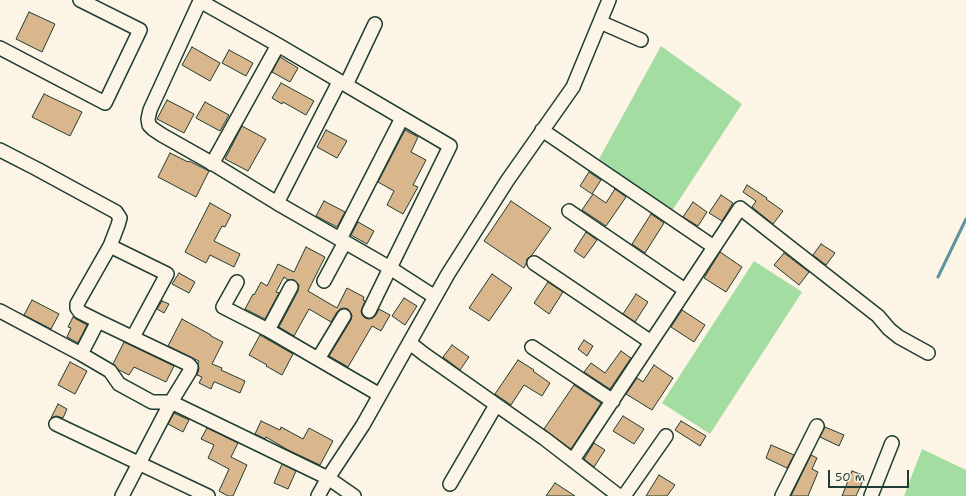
<!DOCTYPE html>
<html>
<head>
<meta charset="utf-8">
<style>
	body { margin:0 }
	#map { position:relative; width:966px; height:496px; overflow:hidden; background:#fcf5e5; font-family:"Shantell Sans",sans-serif }
	canvas { display:block }
	.scale { position:absolute; left:828px; top:470px; width:81px; height:18px; box-sizing:border-box; border:2px solid #1f3d34; border-top:0; padding-left:5px; font-size:12px; line-height:14px; white-space:nowrap; color:#1f3d34; -webkit-text-stroke:3px #fcf5e5; paint-order:stroke }
</style>
</head>
<body>
<div id="map">
<canvas width="966" height="496"></canvas>
<div class="scale">50 m</div>
</div>
<script>
const ctx = document.querySelector('canvas').getContext('2d');
ctx.lineJoin = 'round';
function fillPath(path, color) {
  ctx.fillStyle = color;
  ctx.fill(path, 'evenodd');
}
function shape(rows) {
  const path = new Path2D();
  for (const r of rows) {
    path.moveTo(r[0], r[1]);
    for (let i = 2; i < r.length; i += 2) path.lineTo(r[i], r[i + 1]);
  }
  return path;
}
function strokePath(path, color, width, dash) {
  ctx.strokeStyle = color;
  ctx.lineWidth = width;
  ctx.lineCap = dash ? 'butt' : 'round';
  ctx.setLineDash(dash || []);
  ctx.stroke(path);
}
const green = shape([
	[661,46,742,104,672,211,599,159],
	[754,261,802,292,710,434,662,403],
	[922,449,966,470,966,496,904,496]
]);
const stream = shape([
	[938,277,966,219]
]);
const building = shape([
	[29,12,55,24,42,52,16,39,29,12],
	[192,47,220,63,210,81,182,65,192,47],
	[229,50,253,63,246,76,222,63,229,50],
	[280,57,298,68,290,82,272,72,280,57],
	[281,83,314,101,306,115,283,102,282,104,272,98,281,83],
	[44,94,82,112,70,136,32,117,44,94],
	[167,100,194,114,184,133,157,119,167,100],
	[205,102,229,115,220,131,196,118,205,102],
	[242,126,266,139,248,171,225,159,242,126],
	[326,130,347,141,337,158,317,147,326,130],
	[405,130,418,137,411,152,426,160,413,185,418,187,403,214,387,205,394,191,378,182,405,130],
	[170,153,188,162,189,161,209,171,196,197,158,177,170,153],
	[589,172,601,180,592,194,580,186,589,172],
	[747,185,767,198,766,199,783,211,773,224,752,207,756,201,743,192,747,185],
	[615,189,626,197,606,226,582,210,593,194,606,203,615,189],
	[721,195,733,203,722,221,709,213,721,195],
	[324,201,345,212,337,227,316,216,324,201],
	[511,201,551,228,532,255,527,259,526,264,524,268,484,241,511,201],
	[693,202,707,212,698,226,683,217,693,202],
	[210,203,231,215,225,227,222,226,214,241,240,254,234,267,210,255,206,263,185,252,210,203],
	[651,214,664,223,645,253,632,244,651,214],
	[358,222,374,231,367,244,351,235,358,222],
	[586,232,597,240,584,258,574,251,586,232],
	[821,244,835,253,826,265,813,255,821,244],
	[306,247,325,257,308,291,337,308,347,288,364,297,363,300,365,301,361,311,362,315,365,318,369,319,373,318,376,315,379,309,390,315,381,331,372,326,348,367,329,356,351,320,352,316,351,313,348,309,344,308,340,309,337,312,331,322,309,309,294,336,279,327,298,291,299,285,294,280,288,280,284,277,276,292,279,293,265,319,245,309,253,294,254,295,261,282,267,286,278,264,294,272,306,247],
	[720,252,742,267,726,292,704,278,720,252],
	[784,253,809,272,799,285,774,265,784,253],
	[179,273,195,282,189,293,172,284,179,273],
	[492,274,512,288,489,321,469,308,492,274],
	[548,282,563,292,549,314,534,303,548,282],
	[636,294,648,302,635,322,623,314,636,294],
	[404,298,417,306,405,325,392,316,404,298],
	[32,300,59,314,51,329,24,315,32,300],
	[162,301,169,304,164,313,157,309,162,301],
	[682,310,705,325,694,342,671,327,682,310],
	[73,317,76,319,87,325,78,343,67,337,71,328,68,327,73,317],
	[182,319,211,335,211,336,223,342,212,364,222,368,221,370,245,381,240,393,215,382,214,382,211,389,199,383,202,377,197,375,199,369,198,363,199,361,168,346,182,319],
	[260,335,293,354,282,375,266,366,267,365,249,355,260,335],
	[584,340,593,346,587,356,578,349,584,340],
	[124,342,174,366,166,382,134,367,129,375,119,370,113,364,124,342],
	[452,345,469,357,460,370,443,357,452,345],
	[621,351,631,358,610,389,584,372,591,363,605,373,621,351],
	[518,360,534,370,533,371,550,383,542,396,524,385,511,405,495,394,518,360],
	[70,362,87,371,75,394,58,385,70,362],
	[654,365,673,378,652,410,626,394,637,378,643,382,654,365],
	[574,385,601,403,571,449,544,429,574,385],
	[58,404,67,409,63,418,56,416,51,418,58,404],
	[174,413,189,420,183,432,168,424,174,413],
	[623,416,644,429,634,444,613,431,623,416],
	[261,421,280,430,281,427,303,439,309,428,333,441,320,465,288,450,266,437,265,439,255,434,261,421],
	[681,421,706,436,700,446,675,430,681,421],
	[825,427,844,435,839,446,820,437,825,427],
	[207,428,238,443,231,457,247,465,233,496,228,496,219,491,229,469,208,458,214,445,201,439,207,428],
	[594,443,605,450,594,467,584,459,594,443],
	[771,445,794,455,787,468,766,458,771,445],
	[811,455,817,458,812,469,818,472,808,496,791,496,811,455],
	[282,464,296,471,288,489,274,483,282,464],
	[852,471,865,476,856,496,842,496,852,471],
	[659,475,675,485,667,496,646,496,659,475],
	[555,483,575,496,546,496,555,483]
]);
const minor = shape([
	[600,22,641,40],
	[0,48,105,103,140,30,80,0],
	[346,85,375,24],
	[542,130,714,247],
	[0,150,37,169,116,212,120,218,118,225,110,246,77,304,77,308,80,312,98,321,81,354],
	[212,164,278,45],
	[277,203,339,82],
	[569,211,685,290],
	[340,239,402,118],
	[110,246,167,274,133,337],
	[534,263,651,342],
	[324,281,345,242],
	[237,282,223,307,268,330,380,395],
	[0,311,81,354,110,371,119,384,152,402,171,402,328,478,354,496],
	[369,311,390,268,277,203,215,165,162,135,153,129,149,125,148,119,150,110,200,1,278,45,450,146,390,268,435,297],
	[98,321,188,364,191,367,190,371,171,402,122,496],
	[268,330,291,287],
	[410,343,424,354,545,439,619,496],
	[532,347,613,401],
	[318,359,344,316],
	[56,424,208,496],
	[573,460,740,208,878,316,889,329,899,337,928,353],
	[450,484,496,405],
	[318,496,328,478,363,425,448,274,507,181,573,87,609,0],
	[624,496,666,436],
	[782,496,817,426],
	[871,496,892,443]
]);
fillPath(green, '#a4dda1');
strokePath(stream, '#5e93a1', 3);
fillPath(building, '#dab68c');
strokePath(building, '#1f3d34', 1);
strokePath(minor, '#1f3d34', 16);
strokePath(minor, '#fcf5e5', 13);
</script>
</body>
</html>
